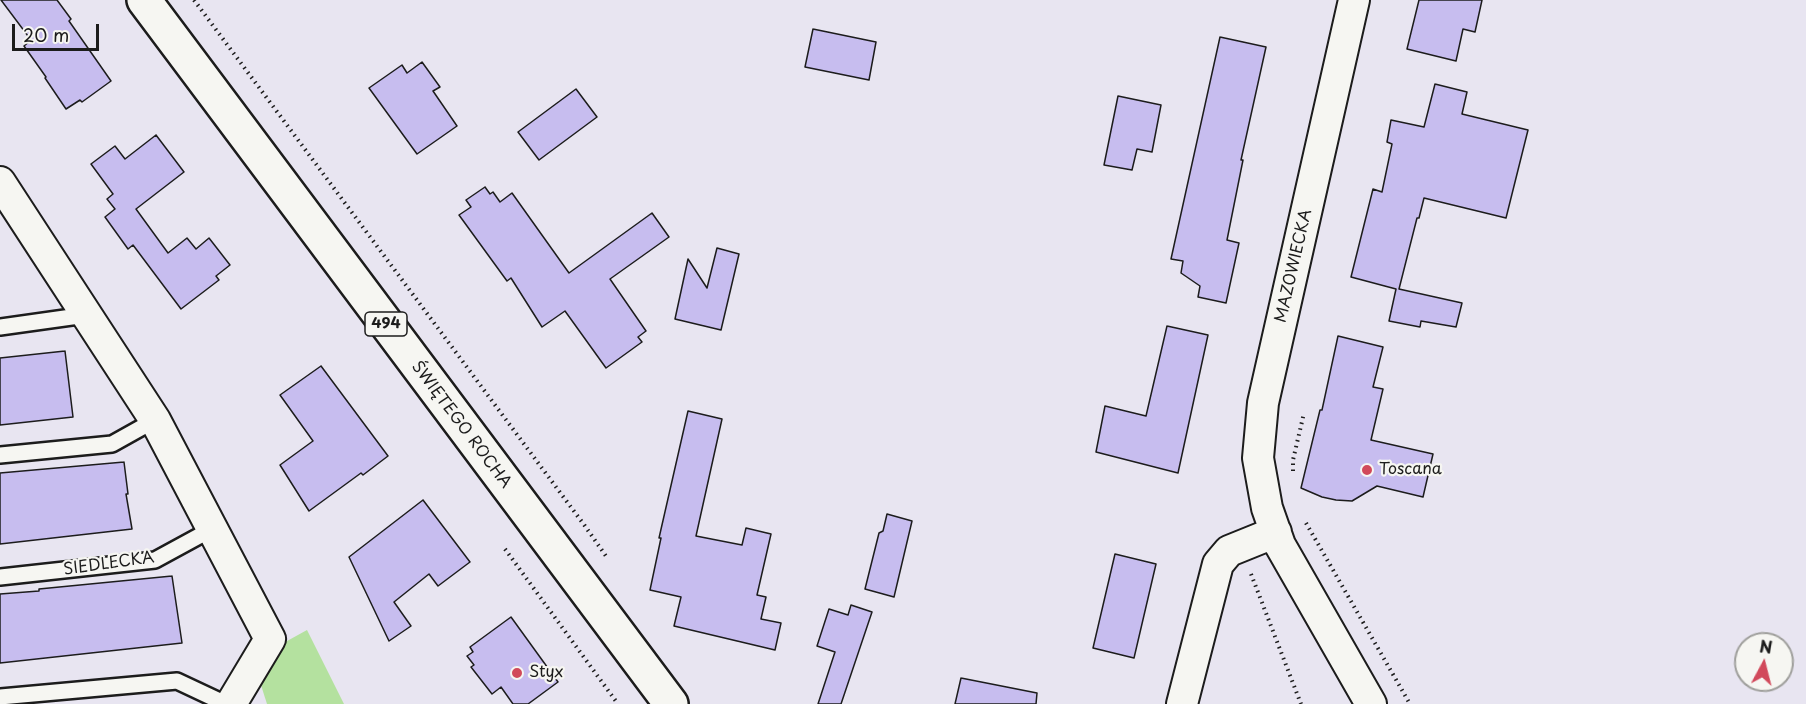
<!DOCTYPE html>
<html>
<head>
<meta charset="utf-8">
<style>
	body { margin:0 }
	#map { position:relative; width:1806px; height:704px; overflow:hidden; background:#e8e5f1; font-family:"Playpen Sans",sans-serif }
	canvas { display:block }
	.north { position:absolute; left:1734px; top:632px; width:60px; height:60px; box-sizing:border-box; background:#f6f6f2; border:2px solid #9f9f9c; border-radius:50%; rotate:7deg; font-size:16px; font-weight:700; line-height:24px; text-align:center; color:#1c1c1c }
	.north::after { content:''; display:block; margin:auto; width:21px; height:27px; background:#d1495b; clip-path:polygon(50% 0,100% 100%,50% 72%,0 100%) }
	.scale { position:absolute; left:12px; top:24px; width:87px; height:27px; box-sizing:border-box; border:3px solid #1c1c1c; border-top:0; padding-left:8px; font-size:18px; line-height:21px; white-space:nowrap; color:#1c1c1c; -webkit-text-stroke:4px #f6f6f2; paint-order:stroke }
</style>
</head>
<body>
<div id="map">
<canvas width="1806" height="704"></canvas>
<div class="north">N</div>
<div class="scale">20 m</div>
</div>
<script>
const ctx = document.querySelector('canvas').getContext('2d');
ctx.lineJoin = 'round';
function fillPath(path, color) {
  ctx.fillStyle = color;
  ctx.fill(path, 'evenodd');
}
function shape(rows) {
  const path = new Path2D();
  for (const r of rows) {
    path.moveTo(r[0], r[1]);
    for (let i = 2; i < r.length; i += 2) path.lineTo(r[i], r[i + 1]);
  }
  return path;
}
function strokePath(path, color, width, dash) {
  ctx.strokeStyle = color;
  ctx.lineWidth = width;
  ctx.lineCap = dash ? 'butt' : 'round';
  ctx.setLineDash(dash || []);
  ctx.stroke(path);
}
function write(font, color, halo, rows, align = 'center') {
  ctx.font = font + ' "Playpen Sans",sans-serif';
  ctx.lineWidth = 4.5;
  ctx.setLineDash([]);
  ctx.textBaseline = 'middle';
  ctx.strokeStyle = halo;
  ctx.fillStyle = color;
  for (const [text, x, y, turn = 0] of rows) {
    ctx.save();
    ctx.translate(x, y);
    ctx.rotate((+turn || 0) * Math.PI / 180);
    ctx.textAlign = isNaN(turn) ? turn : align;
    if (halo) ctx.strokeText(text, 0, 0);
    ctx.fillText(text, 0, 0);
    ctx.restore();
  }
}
const green = shape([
	[307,630,344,704,267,704,260,682,278,646]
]);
const building = shape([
	[1,0,57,0,71,19,69,21,111,81,82,102,80,100,66,109,45,78,46,77,24,46,31,40,1,0],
	[1419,0,1482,0,1475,32,1463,29,1456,61,1407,49,1419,0],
	[813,29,876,42,869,80,805,67,813,29],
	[1220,37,1266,47,1241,160,1243,160,1227,240,1239,243,1226,303,1198,297,1200,286,1181,273,1183,261,1171,259,1220,37],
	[422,62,440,87,433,91,457,126,417,154,369,88,402,65,407,73,422,62],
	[1435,84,1467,92,1462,114,1528,130,1506,218,1424,198,1419,218,1417,218,1399,289,1462,303,1456,327,1421,321,1420,327,1389,321,1396,289,1351,277,1373,189,1382,192,1392,144,1387,142,1391,120,1424,127,1435,84],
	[576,89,597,117,539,160,518,132,576,89],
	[1118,96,1161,105,1152,152,1137,149,1132,170,1104,165,1118,96],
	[156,135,184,172,136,209,168,253,187,238,196,249,209,238,230,265,216,276,219,280,181,309,133,245,128,249,105,217,115,209,107,199,113,194,91,164,115,146,125,159,156,135],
	[485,187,490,194,493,192,500,202,512,193,569,273,652,213,669,237,610,279,646,331,638,337,642,342,606,368,565,311,542,327,511,278,507,281,459,215,471,207,466,200,485,187],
	[717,248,739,254,721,330,675,319,688,259,707,288,717,248],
	[1167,326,1208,335,1178,473,1096,452,1105,406,1146,416,1167,326],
	[1338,336,1383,347,1373,387,1383,389,1371,440,1433,454,1423,497,1377,486,1352,501,1336,500,1322,497,1301,488,1320,410,1322,410,1338,336],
	[65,351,73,417,0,425,0,358,65,351],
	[321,366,388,456,363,475,361,473,309,511,280,465,313,441,280,395,321,366],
	[688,411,722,419,696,536,742,545,746,528,771,534,757,595,766,597,761,619,781,623,775,650,674,626,681,597,650,590,661,538,659,538,688,411],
	[124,462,128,494,126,494,132,529,0,544,0,473,124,462],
	[423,500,470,562,438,586,429,574,394,602,411,626,389,641,349,557,423,500],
	[887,514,912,521,894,597,865,589,879,533,883,531,887,514],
	[1115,554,1156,564,1134,658,1093,648,1115,554],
	[172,576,182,643,0,663,0,594,39,591,39,589,172,576],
	[851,605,872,612,841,704,818,704,835,652,817,646,829,609,848,615,851,605],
	[511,617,558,682,528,704,513,704,501,687,492,694,471,667,474,665,467,656,473,652,470,647,511,617],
	[961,678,1037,693,1036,704,955,704,961,678]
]);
const path = shape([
	[194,0,585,526,608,559],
	[1293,471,1293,460,1304,413],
	[1306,523,1410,704],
	[505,549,618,704],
	[1251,574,1301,704]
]);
const service = shape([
	[0,327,86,315],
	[0,455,112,444,155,420],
	[0,577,155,560,212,529],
	[0,697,177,681,226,704]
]);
const minor = shape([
	[1354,0,1263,403,1258,458,1267,508,1280,545,1371,704],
	[0,182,155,420,270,639,231,704],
	[1182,704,1218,564,1229,551,1276,532]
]);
const primary = shape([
	[144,0,671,704]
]);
const markers = [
	[1367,470,6,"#d1495b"],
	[517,673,6,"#d1495b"]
];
const shields = [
	[386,324,42]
];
const shieldNames = [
	["494",386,324]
];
const streetNames = [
	["MAZOWIECKA",1294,266,-77],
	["ŚWIĘTEGO ROCHA",461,425,53],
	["SIEDLECKA",109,564,-8]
];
const poiNames = [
	["Toscana",1379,470],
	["Styx",529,673]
];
fillPath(green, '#b4e19f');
fillPath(building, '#c7bdef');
strokePath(building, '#1c1c1c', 1.5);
strokePath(service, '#1c1c1c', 20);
strokePath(minor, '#1c1c1c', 34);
strokePath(primary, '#1c1c1c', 38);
strokePath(path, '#1c1c1c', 4, [1.5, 4.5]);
strokePath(service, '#f6f6f2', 15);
strokePath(minor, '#f6f6f2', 30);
strokePath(primary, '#f6f6f2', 33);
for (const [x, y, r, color] of markers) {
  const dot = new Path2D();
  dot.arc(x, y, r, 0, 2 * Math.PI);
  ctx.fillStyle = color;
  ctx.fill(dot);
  strokePath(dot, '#f6f6f2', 2);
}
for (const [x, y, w] of shields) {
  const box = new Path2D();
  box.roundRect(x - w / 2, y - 12, w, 24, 4.5);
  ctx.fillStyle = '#f6f6f2';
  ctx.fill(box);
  strokePath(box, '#1c1c1c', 1.5);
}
write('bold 15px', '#1c1c1c', null, shieldNames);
write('16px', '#1c1c1c', '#f6f6f2', streetNames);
write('16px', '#1c1c1c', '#f6f6f2', poiNames, 'left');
</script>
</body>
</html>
